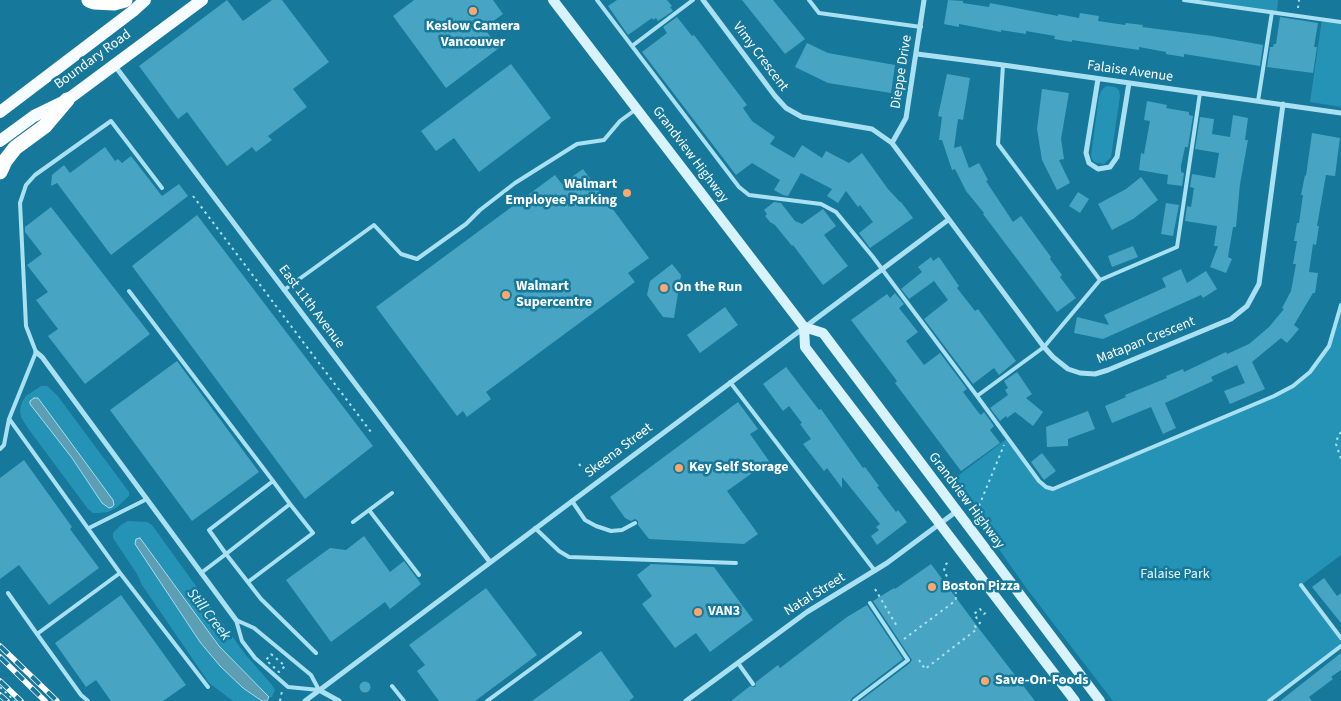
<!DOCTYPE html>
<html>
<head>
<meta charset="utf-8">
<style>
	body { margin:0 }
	canvas { display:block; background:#16789a }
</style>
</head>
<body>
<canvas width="1341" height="701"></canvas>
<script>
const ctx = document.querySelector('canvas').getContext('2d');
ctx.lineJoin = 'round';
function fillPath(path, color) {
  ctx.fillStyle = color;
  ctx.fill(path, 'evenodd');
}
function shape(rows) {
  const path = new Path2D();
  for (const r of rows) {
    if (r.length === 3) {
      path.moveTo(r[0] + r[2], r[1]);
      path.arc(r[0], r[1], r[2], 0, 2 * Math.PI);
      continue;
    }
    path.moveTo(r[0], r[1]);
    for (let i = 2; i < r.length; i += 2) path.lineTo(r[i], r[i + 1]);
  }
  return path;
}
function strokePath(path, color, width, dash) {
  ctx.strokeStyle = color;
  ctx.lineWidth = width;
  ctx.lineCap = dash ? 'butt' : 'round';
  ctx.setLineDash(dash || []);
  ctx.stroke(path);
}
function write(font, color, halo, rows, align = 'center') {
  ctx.font = font + ' "Source Sans 3",sans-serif';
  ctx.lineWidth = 5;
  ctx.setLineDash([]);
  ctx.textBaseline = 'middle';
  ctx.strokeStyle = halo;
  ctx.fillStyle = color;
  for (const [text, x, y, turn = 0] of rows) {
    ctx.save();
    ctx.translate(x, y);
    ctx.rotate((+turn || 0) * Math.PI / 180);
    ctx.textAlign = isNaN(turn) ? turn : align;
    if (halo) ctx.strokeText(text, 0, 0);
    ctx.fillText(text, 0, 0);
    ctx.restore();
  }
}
const green = shape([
	[1184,0,1278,0,1277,13],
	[1322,19,1341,22,1341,107,1310,102],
	[1106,86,1115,87,1119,90,1120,96,1111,157,1104,164,1097,163,1093,161,1091,156,1099,96,1102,90],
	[1341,305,1341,555,1301,585,1341,638,1341,646,1269,701,1113,701,1027,589,951,481,1008,438,1039,481,1054,489,1274,396,1302,379,1329,346],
	[41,386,47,386,57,395,129,492,129,496,116,508,108,512,98,513,93,513,88,509,27,427,21,417,20,410,22,402,26,396],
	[38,398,113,500,114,505,102,503,72,458],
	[128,521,147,522,152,525,245,654,272,685,275,690,272,697,269,697,219,646,140,538,136,539,135,544,200,642,220,666,243,688,262,701,233,701,209,683,142,585,137,574,113,538,113,533,121,525]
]);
const water = shape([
	[34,398,38,398,113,500,114,505,112,507,109,508,102,503,72,458,30,404,30,401,34,398],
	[140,538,219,646,269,697,267,701,262,701,243,688,220,666,200,642,135,544,136,539,140,538]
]);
const building = shape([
	[227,0,243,21,272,0,282,0,329,62,293,89,307,107,268,136,272,140,256,152,252,147,227,166,187,112,178,119,139,66],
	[414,0,493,0,503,14,484,28,499,48,446,88,393,16],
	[617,0,667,0,672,6,670,7,673,11,658,21,656,18,653,20,652,18,628,35,608,6],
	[742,0,773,0,805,39,785,54],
	[948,0,963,1,963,3,989,7,990,3,1058,16,1058,14,1079,18,1080,13,1099,16,1098,21,1125,25,1126,23,1143,25,1142,27,1212,36,1263,45,1260,66,1184,54,1184,57,1166,54,1166,52,1139,47,1139,50,1072,40,1072,42,1054,39,1055,36,1026,31,1026,34,1001,30,1001,32,959,24,959,27,944,24],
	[677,17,692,36,694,35,747,105,743,108,752,121,775,137,770,144,794,158,802,145,822,158,826,151,849,163,862,153,888,189,900,202,901,202,913,218,870,248,859,233,873,222,860,205,858,207,846,191,838,203,827,196,832,189,801,173,788,196,783,195,774,190,780,180,752,163,736,175,642,52,667,33,663,27],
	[1280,17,1318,23,1314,47,1317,47,1313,73,1267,67,1270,47,1273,47,1274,44,1276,44],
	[807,43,828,53,895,65,891,93,828,83,795,67],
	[511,64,551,118,479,172,454,138,436,151,421,131],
	[947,74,970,78,963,120,958,119,954,148,961,146,969,168,979,163,988,180,986,181,1013,222,1021,216,1051,257,1050,259,1062,275,1060,277,1076,298,1057,312,983,214,984,213,966,191,955,169,952,170,942,140,939,140,942,117,938,116],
	[1042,89,1069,93,1061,139,1064,159,1059,160,1070,183,1057,190,1042,160,1037,129],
	[1147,101,1167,105,1166,108,1189,112,1189,115,1193,116,1188,147,1185,147,1181,166,1181,172,1184,173,1182,186,1167,184,1168,175,1139,170,1141,153,1144,154,1150,121,1144,120],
	[1233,115,1248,118,1245,140,1248,140,1240,184,1236,227,1233,227,1228,257,1232,259,1226,273,1210,267,1218,246,1214,246,1217,226,1185,221,1187,206,1191,207,1194,188,1190,187,1192,174,1215,178,1219,153,1195,149,1200,117,1214,119,1212,134,1230,137],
	[1312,133,1340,138,1335,176,1326,175,1317,226,1319,226,1316,245,1313,244,1309,272,1318,273,1315,293,1313,293,1294,325,1299,329,1287,343,1281,338,1252,362,1265,389,1230,404,1224,391,1245,383,1237,365,1211,377,1213,381,1165,403,1176,428,1163,434,1151,407,1112,423,1105,406,1126,397,1125,395,1167,378,1166,376,1183,369,1184,372,1226,352,1227,354,1249,344,1269,327,1284,309,1282,308,1291,291,1296,264,1293,264,1297,241,1294,241,1297,223,1299,223,1303,195,1301,195,1305,175,1306,176],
	[105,147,115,161,118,159,122,163,131,156,162,196,179,184,188,196,111,255,57,183,51,186,52,175,64,165,70,173],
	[583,169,649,258,628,273,635,282,486,392,491,399,467,417,463,411,457,416,376,307,555,175,562,184],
	[1141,177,1158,200,1133,219,1112,230,1098,204,1126,189],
	[1078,192,1089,199,1080,213,1069,206],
	[774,202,781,203,795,221,802,224,823,209,836,226,824,235,848,266,823,285,793,245,792,246,775,225,770,222,765,216,767,214,764,210],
	[1166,203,1179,205,1173,236,1161,234],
	[51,207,150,334,85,384,48,336,58,329,36,300,48,292,27,265,42,254,25,232,25,227],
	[197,215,373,446,305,499,132,266],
	[1133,246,1138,257,1112,267,1108,256],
	[931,257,933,261,939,257,959,286,957,288,975,311,978,309,1016,361,999,375,994,368,973,384,924,319,948,300,934,281,909,299,901,289,922,272,918,267],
	[672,264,681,275,674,318,663,317,647,295,650,281],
	[1181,269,1187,283,1206,271,1217,289,1203,298,1201,295,1103,339,1074,333,1077,317,1109,325,1104,315,1166,287,1162,278],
	[895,293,904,304,899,308,918,332,906,341,924,365,940,353,967,389,963,392,978,412,981,415,984,412,994,426,990,430,1000,443,961,471,895,383,897,381,851,320,887,294,890,298],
	[725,307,738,325,700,353,687,335],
	[177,361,259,472,192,521,110,410],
	[786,367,819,410,821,409,863,468,865,467,879,486,877,487,896,512,898,510,907,522,877,545,871,536,879,530,876,527,880,524,842,477,842,488,827,468,824,471,803,444,811,439,800,424,802,423,789,406,783,411,763,384],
	[1017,372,1032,394,1026,398,1043,412,1033,426,1015,412,1007,418,1006,416,1000,421,990,408,1008,395,1005,390,1008,388,1004,381],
	[738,402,758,429,750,434,769,461,727,491,758,534,744,544,649,539,638,525,638,521,635,519,631,521,625,518,610,497],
	[1088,411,1095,429,1068,439,1068,446,1047,447,1046,427],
	[1042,453,1056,471,1044,480,1031,462],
	[24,460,72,527,70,529,99,568,49,605,19,565,0,579,0,478],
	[364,536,390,572,404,561,421,584,390,609,385,602,331,642,286,580,330,548,346,550],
	[651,564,714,567,753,620,710,652,696,633,675,648,642,604,652,596,637,575],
	[931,564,980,630,1035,701,860,701,910,663,912,660,873,601,894,588,895,589],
	[1324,578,1337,596,1341,593,1341,623,1312,587],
	[486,588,537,655,475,701,439,701,417,671,425,665,409,645],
	[121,595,186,685,163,701,111,701,96,680,86,687,55,643],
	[867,605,903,659,852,698,850,701,731,701,750,686,755,687,756,682,778,665,780,668,847,617],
	[601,651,634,697,629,701,532,701],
	[1341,653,1341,670,1331,677,1333,679,1309,697,1312,701,1280,701],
	[365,687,5.5]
]);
const path = shape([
	[1298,8,1299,0],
	[193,196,371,432],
	[1341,432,1338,436,1336,444,1341,459],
	[579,464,586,472],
	[979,506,1004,445],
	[875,589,898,628],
	[904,639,955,601,957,595,944,571,945,565,950,561],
	[271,654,285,666,279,672,266,660,271,654],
	[919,660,925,669,977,629,975,626,980,623,974,614,980,609,984,614,988,611],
	[0,687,15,701],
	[280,701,282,691]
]);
const lane = shape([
	[597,0,739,187,749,195,821,204,836,212,873,257,977,396,1039,481,1046,487,1053,489,1274,396,1293,386,1310,372,1329,346,1341,305],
	[809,0,819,13,921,27],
	[1184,0,1341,22],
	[632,46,693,0],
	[1003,65,998,144,1100,280],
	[1258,101,1272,12],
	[284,290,374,225,401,254,417,259,466,224,480,210,515,183,577,144,604,140,620,121,635,110],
	[129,291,273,481,209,530,226,554,201,573],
	[730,382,875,571],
	[977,396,1044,347,1100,280,1177,247,1200,93],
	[10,420,120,573,208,687],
	[0,449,4,445,9,419,36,352,26,326,20,203,26,185,35,175,111,121,162,188],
	[273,481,290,504],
	[572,501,585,520,596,526,611,531,622,530,635,523],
	[369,510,419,575],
	[353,522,392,493],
	[89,528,147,499],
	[535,528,559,551,569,557,736,563],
	[248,582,313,533,290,504,226,554,261,599,316,653],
	[1301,585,1341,638],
	[8,593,37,634,120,573],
	[236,620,242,641,255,658,288,687,319,690],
	[236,620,254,628,311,675,319,690],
	[37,634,81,695,88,701],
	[738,663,753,684],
	[392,686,404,701],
	[487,701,580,633],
	[854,701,908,660,870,603],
	[1269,701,1341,646]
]);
const street = shape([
	[703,0,775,96,786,108,802,117,872,129,892,143,1044,347,1053,357,1068,369,1080,373,1095,374,1108,370,1231,319,1247,306,1259,284,1283,104],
	[917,54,1003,65,1341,113],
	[115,66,490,562],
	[1098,79,1086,153,1089,163,1098,169,1110,167,1117,157,1129,83],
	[892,143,906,118,924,0],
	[36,352,42,357,236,620],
	[319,690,339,701],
	[305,701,948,220],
	[686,701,807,612,887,563,957,511]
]);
const secondary = shape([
	[553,0,804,327,805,347,1075,701],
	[804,327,823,333,1100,701]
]);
const primary = shape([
	[0,112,133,11,145,0],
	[0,141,34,116,67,100,202,0]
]);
const highway = shape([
	[89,0,94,2,114,3,125,0],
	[0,172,5,161,15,148,45,126,67,100]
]);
const rail = shape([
	[0,646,57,701],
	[0,657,45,701],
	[0,681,21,701],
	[0,695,7,701]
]);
const markers = [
	[473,11,5,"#ffa76c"],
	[627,193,5,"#ffa76c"],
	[664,288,5,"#ffa76c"],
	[506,295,5,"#ffa76c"],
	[679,468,5,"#ffa76c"],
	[932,587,5,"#ffa76c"],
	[698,612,5,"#ffa76c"],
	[985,681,5,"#ffa76c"]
];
const poiNames = [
	["Keslow Camera",473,27,"center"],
	["Vancouver",473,43,"center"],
	["Walmart",617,185,"right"],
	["Employee Parking",617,201,"right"],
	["Walmart",516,287],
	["Supercentre",516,303],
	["On the Run",674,288],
	["Key Self Storage",689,468],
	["Boston Pizza",942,587],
	["VAN3",708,612],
	["Save-On-Foods",995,681]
];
const streetNames = [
	["Vimy Crescent",760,57,53],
	["Boundary Road",93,60,-36],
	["Dieppe Drive",902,72,-81],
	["Falaise Avenue",1130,72,8],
	["Grandview Highway",690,155,53],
	["East 11th Avenue",311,307,53],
	["Matapan Crescent",1146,341,-22],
	["Skeena Street",619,451,-37],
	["Grandview Highway",966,501,53],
	["Natal Street",815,595,-32]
];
const parkNames = [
	["Falaise Park",1175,575]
];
const waterNames = [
	["Still Creek",208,615,52]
];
fillPath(green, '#2593b6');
fillPath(water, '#5d9eb3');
strokePath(water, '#9de0f5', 1);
fillPath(building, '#47a4c3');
strokePath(path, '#aae1f2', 2, [2.5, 4]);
strokePath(lane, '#aae1f2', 4);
strokePath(street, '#aae1f2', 5);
strokePath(secondary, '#d9f3fc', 10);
strokePath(primary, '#f6fcff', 12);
strokePath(highway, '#fff', 15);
strokePath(rail, '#fff', 5.5);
strokePath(rail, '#16789a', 4, [11]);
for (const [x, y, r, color] of markers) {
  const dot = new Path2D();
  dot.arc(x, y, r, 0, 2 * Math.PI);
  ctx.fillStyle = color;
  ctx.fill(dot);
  strokePath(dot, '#16789a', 2);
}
write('bold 14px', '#fff', '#16789a', poiNames, 'left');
write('14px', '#fff', '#16789a', streetNames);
write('14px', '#e2f7fd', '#16789a', parkNames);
write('italic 15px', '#e6f7fd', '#16789a', waterNames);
</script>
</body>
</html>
